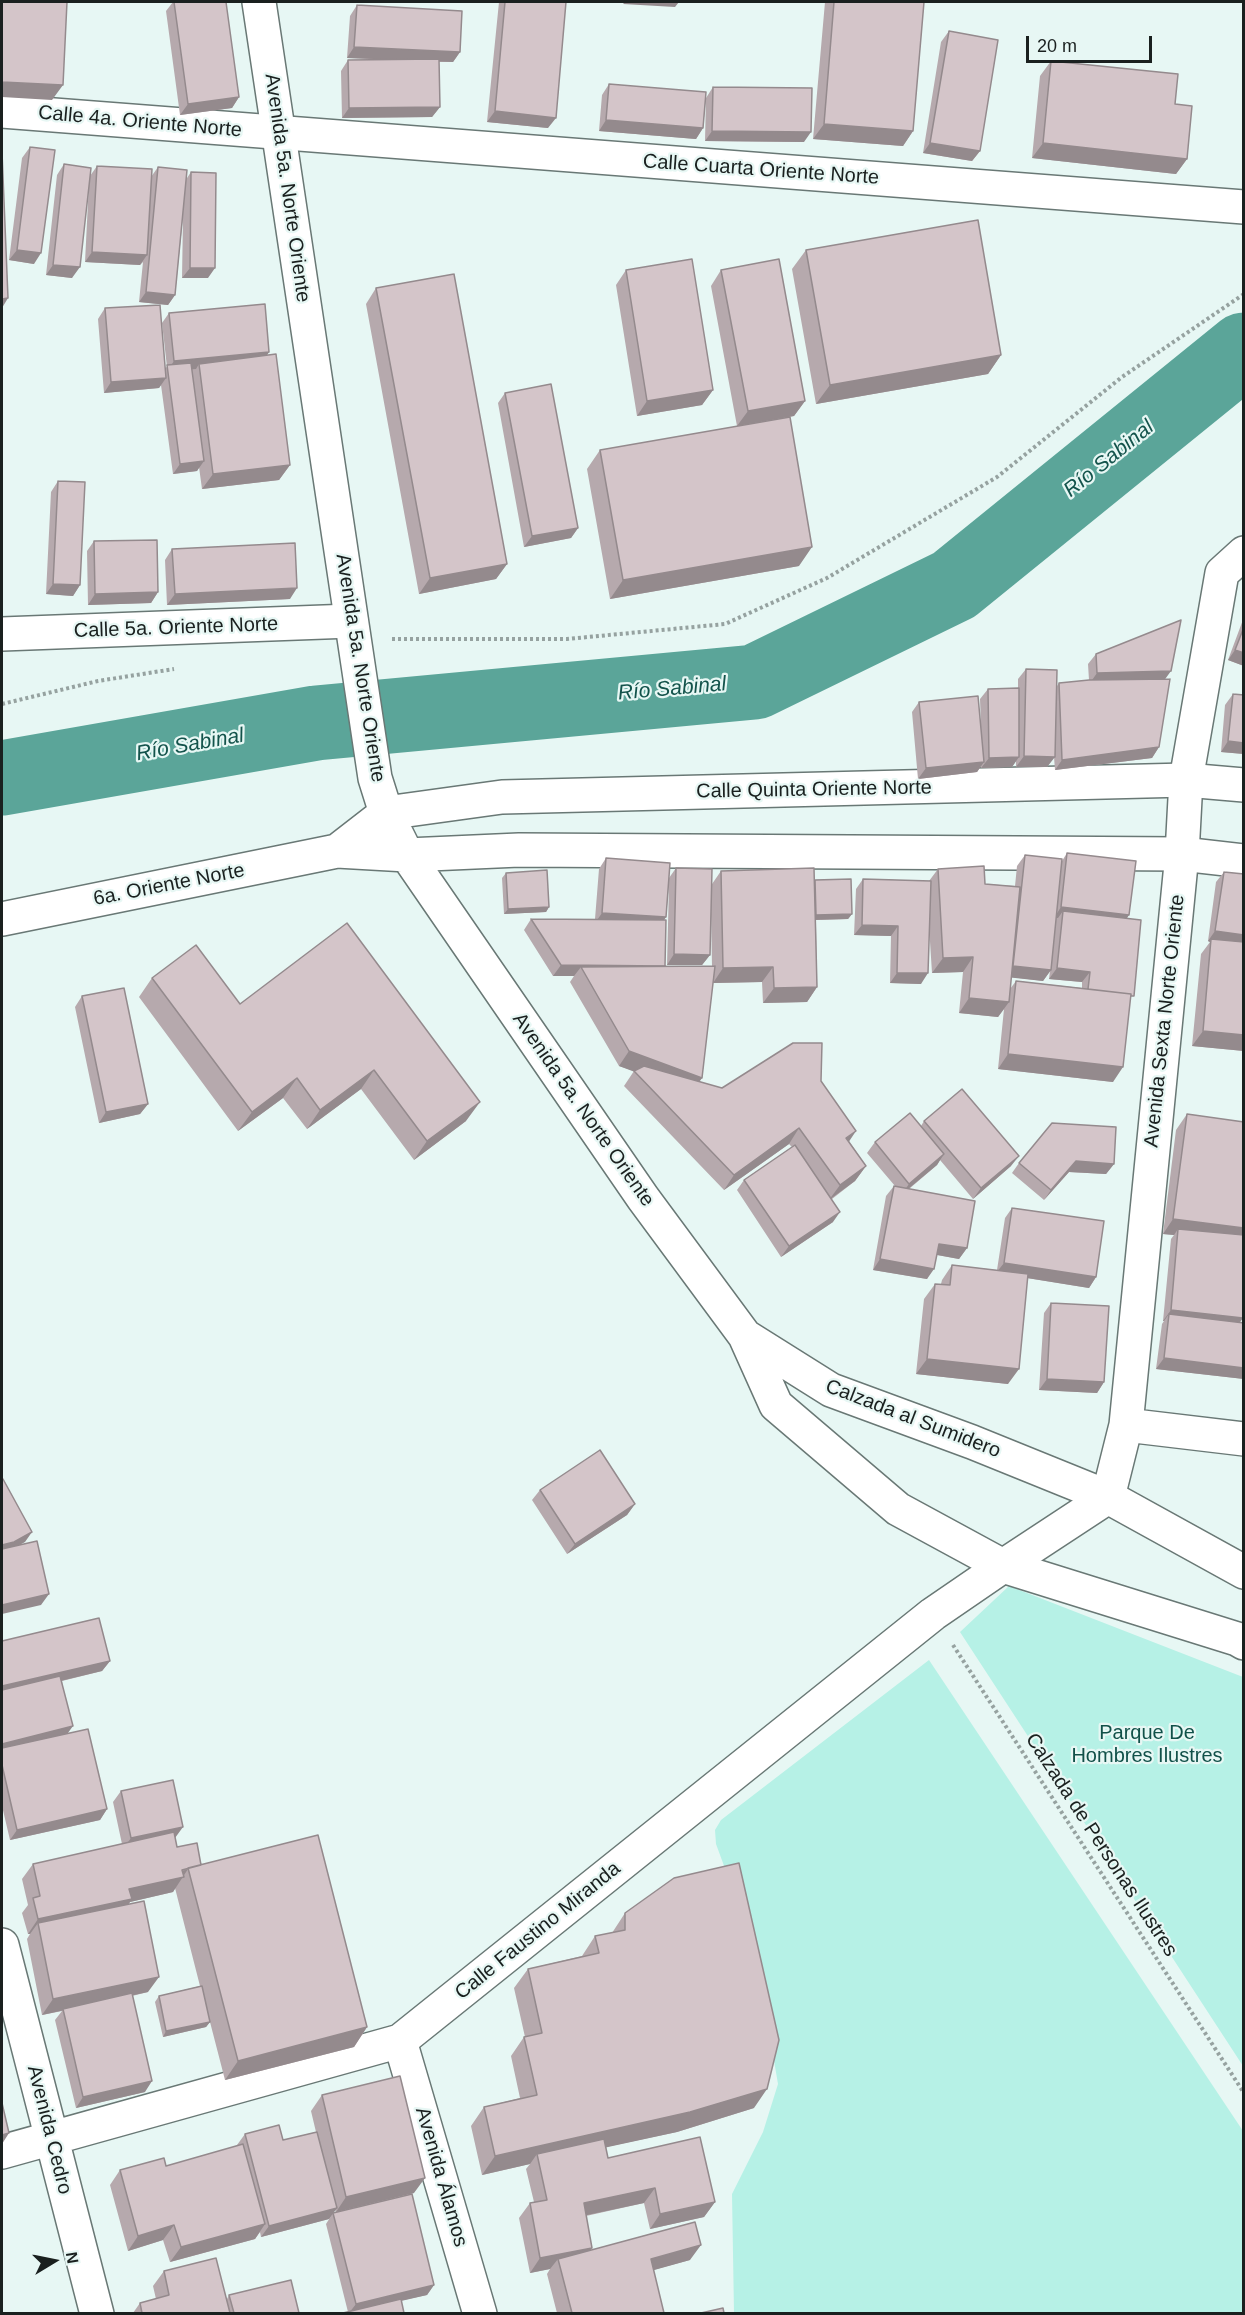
<!DOCTYPE html>
<html>
<head>
<meta charset="utf-8">
<style>
	body { margin:0 }
	#map { position:relative; width:1245px; height:2315px; overflow:hidden; background:#e7f7f4; font-family:Helvetica,sans-serif }
	canvas { display:block }
	.frame { position:absolute; inset:0; border:3px solid #1a201f; pointer-events:none }
	.north { position:absolute; left:24px; top:2231px; width:60px; height:60px; -webkit-text-stroke:4px #e7f7f4; paint-order:stroke; rotate:80deg; font-size:16px; font-weight:700; line-height:24px; text-align:center; color:#1a201f }
	.north::after { content:''; display:block; margin:auto; width:21px; height:27px; background:#1a201f; clip-path:polygon(50% 0,100% 100%,50% 72%,0 100%) }
	.scale { position:absolute; left:1026px; top:36px; width:126px; height:27px; box-sizing:border-box; border:3px solid #1a201f; border-top:0; padding-left:8px; font-size:18px; line-height:21px; white-space:nowrap; color:#1a201f; -webkit-text-stroke:4px #e7f7f4; paint-order:stroke }
</style>
</head>
<body>
<div id="map">
<canvas width="1245" height="2315"></canvas>
<div class="frame"></div>
<div class="north">N</div>
<div class="scale">20 m</div>
</div>
<script>
const ctx = document.querySelector('canvas').getContext('2d');
ctx.lineJoin = 'round';
function fillPath(path, color) {
  ctx.fillStyle = color;
  ctx.fill(path, 'evenodd');
}
function shape(rows) {
  const path = new Path2D();
  for (const r of rows) {
    path.moveTo(r[0], r[1]);
    for (let i = 2; i < r.length; i += 2) path.lineTo(r[i], r[i + 1]);
  }
  return path;
}
function strokePath(path, color, width, dash) {
  ctx.strokeStyle = color;
  ctx.lineWidth = width;
  ctx.lineCap = dash ? 'butt' : 'round';
  ctx.setLineDash(dash || []);
  ctx.stroke(path);
}
function write(font, color, halo, rows, align = 'center') {
  ctx.font = font + ' Helvetica,sans-serif';
  ctx.lineWidth = 4.5;
  ctx.setLineDash([]);
  ctx.textBaseline = 'middle';
  ctx.strokeStyle = halo;
  ctx.fillStyle = color;
  for (const [text, x, y, turn = 0] of rows) {
    ctx.save();
    ctx.translate(x, y);
    ctx.rotate((+turn || 0) * Math.PI / 180);
    ctx.textAlign = isNaN(turn) ? turn : align;
    if (halo) ctx.strokeText(text, 0, 0);
    ctx.fillText(text, 0, 0);
    ctx.restore();
  }
}
const green = shape([
	[1009,1586,1243,1677,1243,2066,960,1632],
	[929,1660,1243,2131,1243,2313,734,2313,732,2194,763,2132,778,2084,755,1950,716,1844,715,1830,721,1820]
]);
const river = shape([
	[2,778,316,723,755,682,954,585,1244,350]
]);
const path = shape([
	[392,639,567,639,725,624,827,578,997,477,1122,377,1244,294],
	[2,704,98,681,174,669],
	[953,1645,1244,2093]
]);
const street = shape([
	[2,111,1244,207],
	[2,634,351,621],
	[1126,1425,1244,1439],
	[2,1945,97,2314],
	[400,2041,480,2314],
	[2,2152,400,2041,933,1614,1003,1566,1108,1497,1126,1425,1182,854,1186,780,1222,573,1244,553]
]);
const secondary = shape([
	[259,2,375,778,386,813,407,855,643,1198,745,1336,776,1405,898,1509,1003,1566,1237,1639,1244,1643],
	[337,851,386,813,502,797,1186,780,1244,785],
	[2,919,337,851,407,855,519,850,1182,854,1244,861],
	[745,1336,831,1390,972,1442,1108,1497,1244,1572]
]);
const wall = shape([
	[173,2,239,97,232,108,180,115,166,11],
	[499,2,566,2,548,128,487,122],
	[825,2,924,2,913,131,903,146,813,139],
	[357,5,460,52,453,62,439,62,440,107,432,117,342,118,341,71,348,60,394,60,347,58,350,16],
	[949,31,980,151,972,161,923,153,941,42],
	[1051,61,1175,104,1187,159,1176,174,1032,158,1040,76],
	[609,84,706,98,713,87,804,142,705,141,706,98,703,128,696,139,599,131,602,95],
	[30,147,34,264,9,260,22,158],
	[64,164,90,176,97,166,151,177,158,167,187,178,191,172,208,278,182,278,183,217,175,295,168,305,139,302,143,262,140,265,85,262,89,182,72,278,46,275,57,175],
	[806,250,1001,355,988,374,816,404,792,269],
	[626,270,713,390,702,405,637,416,616,285],
	[721,270,805,401,794,416,737,426,711,286],
	[376,288,507,564,496,579,419,594,366,304],
	[105,308,165,368,167,367,162,323,169,313,269,352,267,355,290,465,279,480,202,489,199,467,197,471,173,474,161,385,159,388,104,393,98,319],
	[505,393,578,528,571,538,524,547,498,403],
	[600,450,799,566,610,599,587,469],
	[58,481,80,585,73,596,46,594,51,492],
	[94,541,158,592,151,603,88,605,87,551],
	[172,549,290,599,167,605,165,560],
	[1244,617,1244,666,1228,660],
	[1096,654,1165,679,1159,747,1152,758,1055,770,1054,757,1047,767,1016,767,1016,761,1012,767,981,768,981,766,977,772,918,779,912,712,919,702,981,725,980,699,988,689,1018,688,1018,679,1026,669,1057,686,1059,683,1089,680,1088,664],
	[1233,694,1244,695,1244,754,1221,752,1225,705],
	[1067,853,1127,918,1130,1001,1113,1082,998,1069,1004,1009,998,1017,959,1013,963,972,932,973,929,926,921,984,890,983,891,936,854,935,856,889,863,879,929,881,938,869,985,884,1015,886,1017,866,1025,855,1062,861],
	[1050,971,1049,979,1082,982,1082,988,1016,981,1010,989,1011,977,1043,981],
	[606,858,669,878,676,868,712,884,721,871,814,880,852,914,848,919,816,920,817,987,807,1002,763,1003,762,982,713,983,702,1078,699,1082,722,1088,821,1081,849,1141,866,1166,855,1181,832,1199,833,1222,781,1257,737,1190,744,1180,792,1147,789,1144,724,1190,624,1086,634,1071,619,1066,570,982,574,976,553,976,524,930,531,919,595,919,599,869],
	[669,884,667,965,702,965,710,955,711,914,712,966,665,966,664,920,666,917],
	[1224,872,1244,874,1244,1051,1192,1046,1201,954,1210,942,1208,941,1216,882],
	[506,873,549,907,546,912,504,914,502,878],
	[347,923,466,1121,414,1160,361,1089,307,1129,283,1098,238,1131,139,997,152,978,240,1004],
	[82,996,148,1104,140,1114,99,1123,75,1007],
	[1187,1114,1240,1323,1244,1323,1244,1379,1156,1369,1162,1324,1164,1321,1163,1321,1171,1239,1174,1235,1163,1234,1176,1130],
	[924,1121,1011,1166,973,1199,940,1160,937,1165,909,1189,967,1248,959,1259,937,1255,927,1279,873,1270,886,1196,894,1186,895,1186,867,1153,875,1142,921,1126],
	[1019,1163,1114,1164,1106,1174,1069,1172,1044,1200,1012,1173],
	[1012,1208,1096,1277,1089,1288,1027,1278,1008,1384,916,1374,924,1299,935,1284,941,1284,942,1280,952,1265,997,1270,1005,1218],
	[1051,1303,1104,1382,1097,1393,1039,1390,1044,1313],
	[540,1490,635,1504,627,1515,567,1554,532,1500],
	[2,1641,110,1661,102,1671,62,1681,68,1733,107,1809,100,1820,10,1840,2,1806],
	[121,1791,175,1838,177,1847,201,1865,367,2027,354,2047,225,2080,210,2022,206,2027,163,2037,155,2002,159,1996,200,1986,175,1888,173,1892,130,1902,128,1905,148,1992,132,1996,145,2092,76,2108,55,2020,62,2011,42,2015,27,1939,30,1934,28,1934,22,1913,28,1905,22,1879,33,1864,122,1844,113,1802],
	[625,1913,754,2108,677,2132,606,2147,608,2158,715,2202,704,2217,650,2229,644,2203,586,2216,591,2250,690,2260,653,2270,664,2313,557,2313,547,2274,550,2269,530,2273,519,2218,530,2203,534,2202,526,2169,530,2164,482,2175,471,2126,484,2107,520,2098,511,2056,524,2037,525,2037,514,1988,528,1969,582,1956,595,1936,612,1933],
	[322,2095,414,2193,336,2212,335,2210,329,2219,261,2237,260,2232,255,2239,170,2262,163,2240,128,2251,110,2185,120,2170,166,2166,238,2146,237,2145,245,2134,283,2140,316,2132,311,2111],
	[333,2213,434,2285,427,2295,348,2312,326,2224],
	[164,2271,227,2299,229,2295,299,2313,133,2313,140,2303,156,2299,153,2286]
]);
const shadedWall = shape([
	[625,2,679,2,675,7,623,4],
	[354,47,460,52,453,62,347,58],
	[2,82,63,85,52,100,2,97],
	[239,97,232,108,180,115,188,104],
	[440,107,432,117,342,118,349,108],
	[495,111,556,118,548,128,487,122],
	[606,120,703,128,696,139,599,131],
	[824,124,913,131,903,146,813,139],
	[712,131,811,132,804,142,705,141],
	[930,143,980,151,972,161,923,153],
	[1043,143,1187,159,1176,174,1032,158],
	[17,250,41,253,34,264,9,260],
	[92,252,147,255,140,265,85,262],
	[53,265,80,267,72,278,46,275],
	[190,268,215,268,208,278,182,278],
	[146,292,175,295,168,305,139,302],
	[8,298,2,308,2,299],
	[269,352,262,363,199,364,196,369,168,371,168,370,174,361],
	[1001,355,988,374,816,404,830,385],
	[166,378,159,388,104,393,111,382],
	[713,390,702,405,637,416,647,401],
	[805,401,794,416,737,426,748,411],
	[204,461,197,471,173,474,180,464],
	[290,465,279,480,202,489,213,474],
	[578,528,571,538,524,547,532,536],
	[812,547,799,566,610,599,623,580],
	[507,564,496,579,419,594,430,578],
	[53,584,80,585,73,596,46,594],
	[297,588,290,599,167,605,175,594],
	[158,592,151,603,88,605,95,594],
	[1235,650,1244,653,1244,666,1228,660],
	[1171,671,1163,682,1090,683,1097,673],
	[1228,741,1244,743,1244,754,1221,752],
	[1159,747,1152,758,1055,770,1062,760],
	[1024,756,1055,757,1047,767,1016,767],
	[1019,757,1012,767,981,768,989,758],
	[984,762,977,772,918,779,926,768],
	[549,907,546,912,504,914,508,909],
	[1061,907,1129,915,1122,926,1063,911,1058,918,1054,918],
	[602,913,666,917,659,927,595,923],
	[852,914,848,919,812,920,816,915],
	[862,925,898,926,891,936,854,935],
	[1215,931,1244,935,1244,947,1211,939,1210,942,1208,941],
	[674,954,710,955,702,965,667,965],
	[973,957,963,972,932,973,943,958],
	[561,965,665,966,581,967,574,976,553,976],
	[1013,966,1051,970,1043,981,1006,977],
	[773,967,762,982,713,983,723,968],
	[1057,968,1090,972,1082,982,1049,979],
	[897,973,928,973,921,984,890,983],
	[817,987,807,1002,763,1003,774,988],
	[969,998,1009,1002,998,1017,959,1013],
	[1203,1031,1244,1035,1244,1051,1192,1046],
	[629,1051,702,1078,691,1093,619,1066],
	[1008,1054,1123,1067,1113,1082,998,1069],
	[374,1070,361,1089,307,1129,320,1110],
	[297,1078,283,1098,238,1131,252,1112],
	[480,1102,466,1121,414,1160,427,1141],
	[148,1104,140,1114,99,1123,106,1112],
	[799,1128,789,1144,724,1190,734,1175],
	[856,1131,846,1146,846,1138],
	[944,1154,937,1165,902,1194,909,1184],
	[1019,1156,1011,1166,973,1199,981,1188],
	[1076,1161,1114,1164,1106,1174,1069,1172,1044,1200,1051,1190],
	[866,1166,855,1181,829,1200,840,1185],
	[840,1212,833,1222,781,1257,789,1246],
	[1173,1219,1244,1228,1244,1240,1178,1229,1174,1235,1163,1234],
	[939,1244,967,1248,959,1259,932,1254],
	[880,1259,934,1269,927,1279,873,1270],
	[1004,1263,1096,1277,1089,1288,996,1273],
	[1171,1310,1243,1318,1236,1328,1169,1314,1164,1321,1163,1321],
	[1164,1358,1244,1368,1244,1379,1156,1369],
	[927,1359,1019,1369,1008,1384,916,1374],
	[1047,1379,1104,1382,1097,1393,1039,1390],
	[635,1504,627,1515,567,1554,575,1544],
	[32,1532,25,1542,7,1552,2,1554,2,1545],
	[49,1594,41,1605,2,1614,2,1605],
	[110,1661,102,1671,2,1695,2,1686],
	[73,1726,65,1737,2,1752,2,1744],
	[107,1809,100,1820,10,1840,17,1830],
	[183,1827,175,1838,123,1849,131,1838],
	[188,1869,173,1892,130,1902,121,1914,38,1923,30,1934,28,1934,38,1919],
	[159,1977,148,1992,42,2015,53,1999],
	[210,2022,206,2027,163,2037,166,2031],
	[367,2027,354,2047,225,2080,238,2061],
	[152,2081,145,2092,76,2108,83,2097],
	[767,2089,754,2108,677,2132,539,2162,537,2154,530,2164,482,2175,495,2156],
	[9,2133,2,2144,2,2135],
	[425,2178,414,2193,336,2212,346,2197],
	[655,2188,644,2203,573,2218,584,2203],
	[715,2202,704,2217,650,2229,660,2214],
	[337,2208,329,2219,261,2237,269,2226],
	[265,2224,255,2239,170,2262,181,2247],
	[174,2225,163,2240,128,2251,138,2236],
	[701,2245,690,2260,640,2274,651,2259],
	[592,2248,582,2263,558,2259,550,2269,530,2273,540,2258],
	[434,2285,427,2295,349,2313,356,2304]
]);
const building = shape([
	[2,2,67,2,63,85,2,82,2,2],
	[174,2,226,2,239,97,188,104,174,2],
	[505,2,566,2,556,118,495,111,505,2],
	[834,2,924,2,913,131,824,124,834,2],
	[357,5,462,11,460,52,354,47,357,5],
	[949,31,998,40,980,151,930,143,949,31],
	[439,59,440,107,349,108,348,60,439,59],
	[1051,61,1178,74,1175,104,1192,106,1187,159,1043,143,1051,61],
	[609,84,706,92,703,128,606,120,609,84],
	[713,87,812,88,811,132,712,131,713,87],
	[30,147,55,150,41,253,17,250,30,147],
	[2,152,8,298,2,299,2,152],
	[64,164,91,168,80,267,53,265,64,164],
	[97,166,152,169,147,255,92,252,97,166],
	[158,167,187,170,175,295,146,292,158,167],
	[191,172,216,173,215,268,190,268,191,172],
	[978,220,1001,355,830,385,806,250,978,220],
	[692,259,713,390,647,401,626,270,692,259],
	[779,259,805,401,748,411,721,270,779,259],
	[454,274,507,564,430,578,376,288,454,274],
	[265,304,269,352,174,361,169,313,265,304],
	[160,305,166,378,111,382,105,308,160,305],
	[276,354,290,465,213,474,199,364,276,354],
	[191,363,204,461,180,464,167,365,191,363],
	[551,384,578,528,532,536,505,393,551,384],
	[790,417,812,547,623,580,600,450,790,417],
	[58,481,85,482,80,585,53,584,58,481],
	[157,540,158,592,95,594,94,541,157,540],
	[295,543,297,588,175,594,172,549,295,543],
	[1181,620,1171,671,1097,673,1096,654,1181,620],
	[1244,627,1244,653,1235,650,1244,627],
	[1026,669,1057,670,1055,757,1024,756,1026,669],
	[1170,679,1159,747,1062,760,1059,683,1089,680,1170,679],
	[1019,688,1019,757,989,758,988,689,1019,688],
	[1233,694,1244,695,1244,743,1228,741,1233,694],
	[978,696,984,762,926,768,919,702,978,696],
	[1067,853,1136,861,1129,915,1061,907,1067,853],
	[1025,855,1062,859,1051,970,1013,966,1025,855],
	[606,858,670,863,666,917,602,913,606,858],
	[984,866,985,884,1020,887,1009,1002,969,998,973,957,943,958,938,869,984,866],
	[676,868,712,869,710,955,674,954,676,868],
	[814,868,817,987,774,988,773,967,723,968,721,871,814,868],
	[547,870,549,907,508,909,506,873,547,870],
	[1224,872,1244,874,1244,935,1215,931,1224,872],
	[851,879,852,914,816,915,815,880,851,879],
	[863,879,931,881,928,973,897,973,898,926,862,925,863,879],
	[1063,911,1141,920,1134,996,1131,996,1131,994,1088,989,1090,972,1057,968,1063,911],
	[531,919,666,920,665,966,561,965,531,919],
	[347,923,480,1102,427,1141,374,1070,320,1110,297,1078,252,1112,152,978,196,945,240,1004,347,923],
	[1211,939,1244,942,1244,1035,1203,1031,1211,939],
	[715,966,702,1078,629,1051,581,967,715,966],
	[1016,981,1131,994,1123,1067,1008,1054,1016,981],
	[124,988,148,1104,106,1112,82,996,124,988],
	[793,1043,822,1043,821,1081,856,1131,846,1138,866,1166,840,1185,799,1128,734,1175,634,1071,644,1066,722,1088,793,1043],
	[962,1089,1019,1156,981,1188,924,1121,962,1089],
	[910,1113,944,1154,909,1184,875,1142,910,1113],
	[1187,1114,1244,1122,1244,1228,1173,1219,1187,1114],
	[1052,1123,1116,1127,1114,1164,1076,1161,1051,1190,1019,1163,1052,1123],
	[795,1145,840,1212,789,1246,744,1180,795,1145],
	[894,1186,975,1201,967,1248,939,1244,934,1269,880,1259,894,1186],
	[1012,1208,1104,1221,1096,1277,1004,1263,1012,1208],
	[1178,1229,1244,1235,1243,1318,1171,1310,1178,1229],
	[952,1265,1028,1274,1019,1369,927,1359,935,1284,950,1285,952,1265],
	[1051,1303,1109,1306,1104,1382,1047,1379,1051,1303],
	[1169,1314,1244,1323,1244,1368,1164,1358,1169,1314],
	[600,1450,635,1504,575,1544,540,1490,600,1450],
	[3,1479,32,1532,14,1542,2,1545,2,1480,3,1479],
	[37,1541,49,1594,2,1605,2,1549,37,1541],
	[99,1618,110,1661,2,1686,2,1641,99,1618],
	[60,1676,73,1726,2,1744,2,1690,60,1676],
	[88,1729,107,1809,17,1830,2,1765,2,1748,88,1729],
	[173,1780,183,1827,131,1838,121,1791,173,1780],
	[174,1832,177,1847,197,1843,201,1865,182,1870,184,1877,129,1889,132,1899,38,1919,33,1898,40,1896,33,1864,174,1832],
	[318,1835,367,2027,238,2061,188,1868,318,1835],
	[739,1863,779,2040,767,2089,690,2112,495,2156,484,2107,537,2095,524,2037,542,2033,528,1969,599,1953,595,1936,625,1930,625,1913,674,1878,739,1863],
	[144,1901,159,1977,53,1999,38,1923,144,1901],
	[202,1986,210,2022,166,2031,159,1996,202,1986],
	[132,1993,152,2081,83,2097,63,2009,132,1993],
	[400,2076,425,2178,346,2197,322,2095,400,2076],
	[2,2103,9,2133,2,2135,2,2103],
	[279,2125,283,2140,317,2132,337,2208,269,2226,245,2134,279,2125],
	[700,2137,715,2202,660,2214,655,2188,584,2203,592,2248,540,2258,530,2203,547,2200,537,2154,604,2139,608,2158,700,2137],
	[243,2144,265,2224,181,2247,174,2225,138,2236,120,2170,164,2158,166,2166,243,2144],
	[412,2194,434,2285,356,2304,333,2213,412,2194],
	[695,2222,701,2245,651,2259,664,2313,572,2313,558,2259,695,2222],
	[216,2258,230,2313,142,2313,140,2303,169,2295,164,2271,216,2258],
	[291,2280,299,2313,234,2313,229,2295,291,2280],
	[401,2299,404,2313,343,2313,401,2299],
	[723,2308,724,2313,701,2313,723,2308]
]);
const streetNames = [
	["Calle 4a. Oriente Norte",140,122,5],
	["Calle Cuarta Oriente Norte",761,170,4],
	["Avenida 5a. Norte Oriente",287,188,82],
	["Calle 5a. Oriente Norte",176,628,-2],
	["Avenida 5a. Norte Oriente",360,668,81],
	["Calle Quinta Oriente Norte",814,790,-1],
	["6a. Oriente Norte",169,885,-11],
	["Avenida Sexta Norte Oriente",1165,1021,-84],
	["Avenida 5a. Norte Oriente",583,1110,55],
	["Calzada al Sumidero",913,1419,21],
	["Calzada de Personas Ilustres",1101,1845,57],
	["Calle Faustino Miranda",538,1931,-39],
	["Avenida Cedro",49,2130,76],
	["Avenida Álamos",441,2177,74]
];
const parkNames = [
	["Parque De",1147,1733],
	["Hombres Ilustres",1147,1756]
];
const waterNames = [
	["Río Sabinal",1109,459,-39],
	["Río Sabinal",672,689,-5],
	["Río Sabinal",190,745,-10]
];
fillPath(green, '#b6f1e6');
strokePath(river, '#5ba599', 75);
strokePath(street, '#697875', 36);
strokePath(secondary, '#697875', 36);
strokePath(path, '#96a2a0', 4, [3, 3]);
strokePath(street, '#fff', 33);
strokePath(secondary, '#fff', 33);
fillPath(wall, '#b6a9ad');
fillPath(shadedWall, '#948a8d');
fillPath(building, '#d4c5c9');
strokePath(building, '#948a8d', 1.5);
write('20px', '#1a201f', '#e7f7f4', streetNames);
write('20px', '#115149', '#e7f7f4', parkNames);
write('italic 21px', '#13534b', '#e7f7f4', waterNames);
</script>
</body>
</html>
